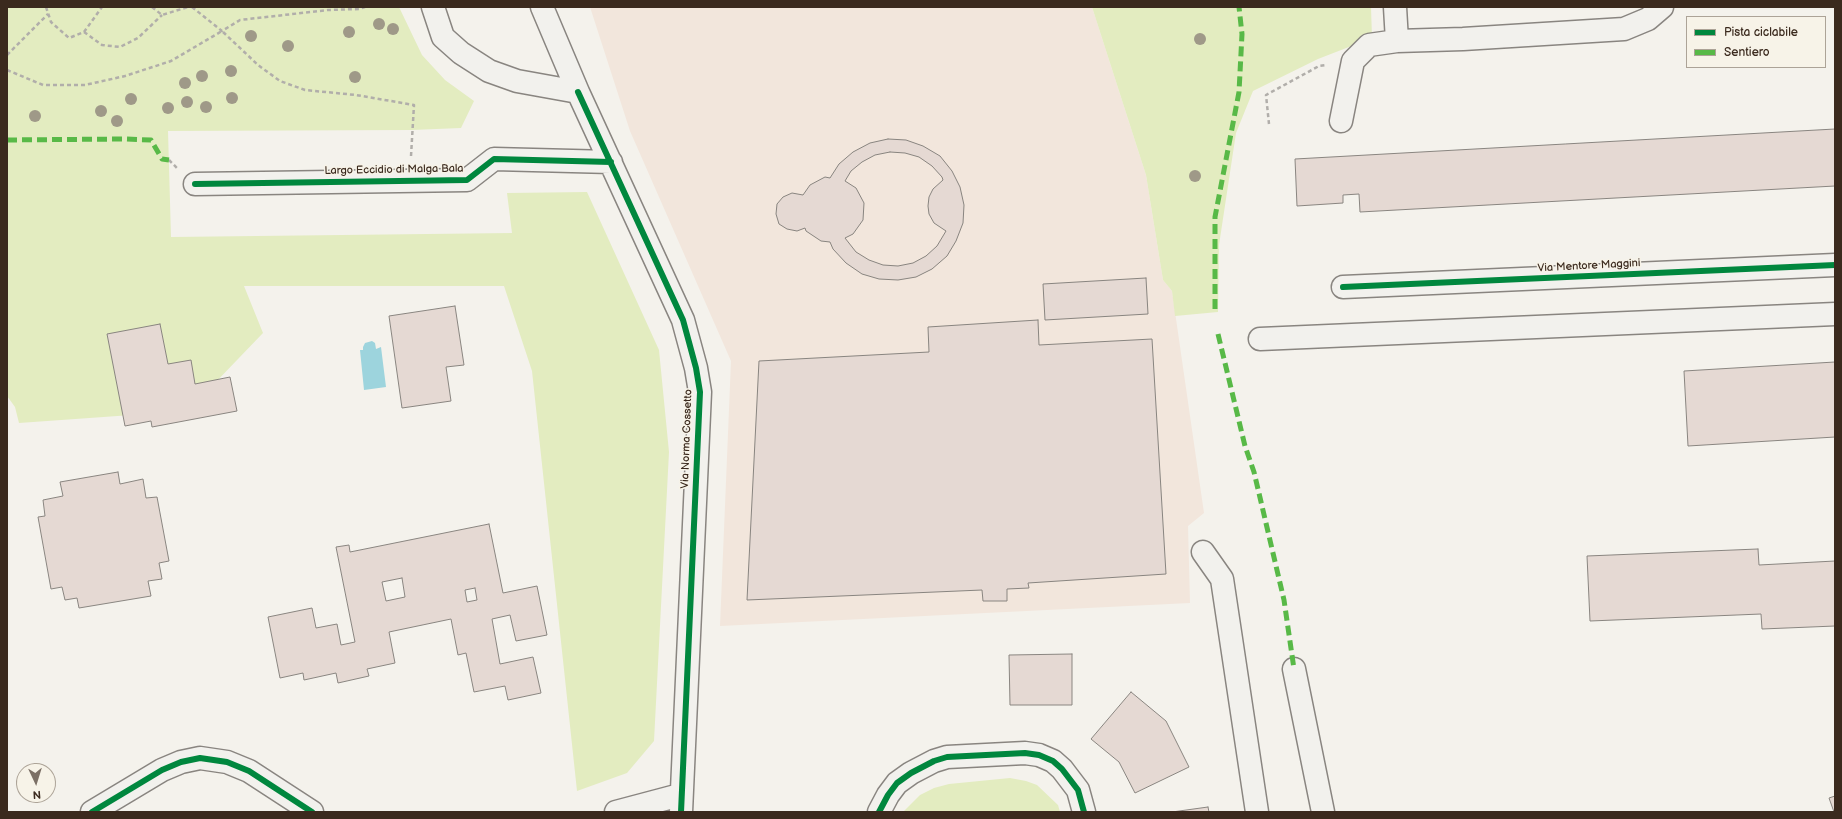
<!DOCTYPE html>
<html>
<head>
<meta charset="utf-8">
<style>
	body { margin:0 }
	#map { position:relative; width:1842px; height:819px; overflow:hidden; background:#f4f2ec; font-family:"Balsamiq Sans",sans-serif }
	canvas { display:block }
	.frame { position:absolute; inset:0; border:8px solid #3b2a1e; pointer-events:none }
	.legend { position:absolute; left:1686px; top:16px; width:140px; height:52px; box-sizing:border-box; background:#f7f3e8; border:1px solid #aca397; margin:0; padding:5px 7px; list-style:none; font-size:12px; color:#3b2a1e }
	.legend li { display:flex; align-items:center; gap:8px; height:20px }
	.legend b { width:20px; border:1px solid #aca397 }
	.north { position:absolute; left:16px; top:763px; width:40px; height:40px; box-sizing:border-box; background:#f7f3e8; border:1px solid #aca397; border-radius:50%; rotate:176deg; font-size:11px; font-weight:700; line-height:16px; text-align:center; color:#3b2a1e }
	.north::after { content:''; display:block; margin:auto; width:14px; height:18px; background:#7c7066; clip-path:polygon(50% 0,100% 100%,50% 72%,0 100%) }
</style>
</head>
<body>
<div id="map">
<canvas width="1842" height="819"></canvas>
<div class="frame"></div>
<ul class="legend">
<li><b style="height:5px;background:#00873e"></b>Pista ciclabile</li>
<li><b style="height:5px;background:#58b947"></b>Sentiero</li>
</ul>
<div class="north">N</div>
</div>
<script>
const ctx = document.querySelector('canvas').getContext('2d');
ctx.lineJoin = 'round';
function fillPath(path, color) {
  ctx.fillStyle = color;
  ctx.fill(path, 'evenodd');
}
function shape(rows) {
  const path = new Path2D();
  for (const r of rows) {
    path.moveTo(r[0], r[1]);
    for (let i = 2; i < r.length; i += 2) path.lineTo(r[i], r[i + 1]);
  }
  return path;
}
function strokePath(path, color, width, dash) {
  ctx.strokeStyle = color;
  ctx.lineWidth = width;
  ctx.lineCap = dash ? 'butt' : 'round';
  ctx.setLineDash(dash || []);
  ctx.stroke(path);
}
function write(font, color, halo, rows, align = 'center') {
  ctx.font = font + ' "Balsamiq Sans",sans-serif';
  ctx.lineWidth = 3;
  ctx.setLineDash([]);
  ctx.textBaseline = 'middle';
  ctx.strokeStyle = halo;
  ctx.fillStyle = color;
  for (const [text, x, y, turn = 0] of rows) {
    ctx.save();
    ctx.translate(x, y);
    ctx.rotate((+turn || 0) * Math.PI / 180);
    ctx.textAlign = isNaN(turn) ? turn : align;
    if (halo) ctx.strokeText(text, 0, 0);
    ctx.fillText(text, 0, 0);
    ctx.restore();
  }
}
const built = shape([
	[590,7,1092,7,1146,175,1163,280,1172,291,1204,513,1188,526,1190,603,720,626,731,361,630,131]
]);
const green = shape([
	[7,7,399,7,422,55,445,80,474,101,461,128,412,130,168,131,171,237,512,233,507,193,587,192,659,350,669,452,654,741,627,773,577,791,532,371,504,286,244,286,263,333,188,411,19,423,15,407,7,396],
	[1092,7,1371,7,1372,38,1318,59,1253,91,1236,133,1219,245,1218,312,1175,316,1172,291,1163,280,1146,175],
	[1010,778,1026,781,1037,785,1058,805,1060,812,903,812,920,795,934,788,949,784]
]);
const water = shape([
	[372,341,375,343,376,349,381,347,386,387,364,390,360,350,363,350,363,347,365,343]
]);
const building = shape([
	[1835,129,1835,186,1360,212,1359,194,1343,195,1343,203,1297,206,1295,159,1835,129],
	[888,139,906,140,923,146,940,156,952,171,960,187,964,205,963,223,956,241,947,256,932,269,916,277,898,280,879,279,862,274,846,263,833,249,830,242,821,241,806,231,805,228,797,231,787,229,779,224,776,214,777,204,783,197,792,193,803,195,810,185,825,177,830,178,839,164,853,152,870,143,888,139],
	[890,152,905,153,919,157,932,166,942,177,943,180,933,189,929,197,928,206,929,214,934,223,946,231,937,246,926,256,913,263,898,266,883,265,869,260,856,252,845,238,853,234,863,220,864,203,856,188,845,181,851,171,862,162,875,155,890,152],
	[1146,278,1148,314,1045,320,1043,284,1146,278],
	[455,306,464,365,446,367,451,401,402,408,389,316,455,306],
	[1038,320,1039,345,1152,339,1166,574,1028,583,1029,588,1007,589,1007,601,983,601,982,590,747,600,759,361,929,352,928,327,1038,320],
	[160,324,168,364,191,360,195,384,230,377,237,411,152,427,151,421,125,426,107,334,160,324],
	[1835,362,1835,437,1688,446,1684,371,1835,362],
	[118,472,120,484,143,479,146,498,157,497,169,561,159,563,162,579,148,581,151,596,79,608,77,598,65,600,62,587,51,589,38,517,45,516,43,500,63,496,60,482,118,472],
	[489,524,503,593,537,586,547,635,516,641,510,615,492,619,500,664,533,657,541,693,508,700,505,686,474,692,466,653,458,655,451,619,389,632,395,663,367,669,369,676,338,683,336,673,304,680,303,673,280,678,268,617,312,608,316,628,337,624,341,645,355,642,336,547,349,545,350,552,489,524],
	[402,578,405,597,386,601,382,582,402,578],
	[475,588,477,600,467,602,465,590,475,588],
	[1758,549,1759,565,1835,561,1835,626,1762,629,1761,614,1590,621,1587,556,1758,549],
	[1072,654,1072,705,1010,705,1009,655,1072,654],
	[1131,692,1166,721,1189,767,1135,793,1119,762,1091,739,1131,692],
	[1835,796,1835,812,1834,812,1829,798,1835,796],
	[1208,807,1209,812,1172,812,1208,807]
]);
const path = shape([
	[46,7,51,22,69,38,84,32,102,7],
	[152,7,162,15,188,7],
	[192,7,222,31,240,20,328,10,359,9,365,7],
	[84,32,102,45,120,47,138,38,162,15],
	[7,55,48,14],
	[7,70,43,85,85,85,125,76,171,61,222,31,258,65,280,81,305,90,356,95,414,105,411,156],
	[1269,124,1266,95,1319,66,1327,65],
	[169,160,177,168]
]);
const minor = shape([
	[433,7,443,37,461,53,489,71,517,81,578,92,542,7],
	[1395,7,1397,41,1463,39,1624,29,1648,19,1662,7],
	[578,92,683,320,696,368,700,392,681,812],
	[1341,121,1353,61,1369,45,1397,41],
	[195,184,467,180,494,159,611,162],
	[1343,287,1835,265],
	[1260,339,1835,314],
	[1203,552,1222,579,1257,812],
	[1294,669,1323,812],
	[92,812,162,770,181,762,200,758,227,762,249,771,312,812],
	[616,812,680,795],
	[879,812,888,795,897,783,911,773,934,761,947,757,1025,753,1039,755,1053,761,1062,769,1078,790,1084,812]
]);
const quiet = shape([
	[7,140,124,139,151,140,162,159,169,160],
	[1215,309,1215,217,1239,92,1242,34,1239,7],
	[1218,334,1245,446,1254,472,1284,600,1294,669]
]);
const cycleway = shape([
	[578,92,683,320,696,368,700,392,681,812],
	[195,184,467,180,494,159,611,162],
	[1343,287,1835,265],
	[92,812,162,770,181,762,200,758,227,762,249,771,312,812],
	[879,812,888,795,897,783,911,773,934,761,947,757,1025,753,1039,755,1053,761,1062,769,1078,790,1084,812]
]);
const trees = [
	[379,24],
	[393,29],
	[349,32],
	[251,36],
	[1200,39],
	[288,46],
	[231,71],
	[202,76],
	[355,77],
	[185,83],
	[232,98],
	[131,99],
	[187,102],
	[206,107],
	[168,108],
	[101,111],
	[35,116],
	[117,121],
	[1195,176]
];
const streetNames = [
	["Largo Eccidio di Malga Bala",394,170,-1],
	["Via Mentore Maggini",1589,266,-3],
	["Via Norma Cossetto",687,439,-88]
];
fillPath(built, '#f2e6dc');
fillPath(green, '#e3ecc0');
fillPath(water, '#9dd4dd');
fillPath(building, '#e5d9d3');
strokePath(building, '#898580', 1);
strokePath(minor, '#898580', 25);
strokePath(path, '#b1aeaa', 2.5, [4, 3]);
strokePath(minor, '#f2f1ed', 22);
strokePath(quiet, '#58b947', 5, [10, 5]);
strokePath(cycleway, '#00873e', 6);
ctx.fillStyle = '#9f9988';
for (const [x, y] of trees) {
  ctx.beginPath();
  ctx.arc(x, y, 6, 0, 2 * Math.PI);
  ctx.fill();
}
write('11px', '#3b2a1e', '#f7f3e8', streetNames);
</script>
</body>
</html>
